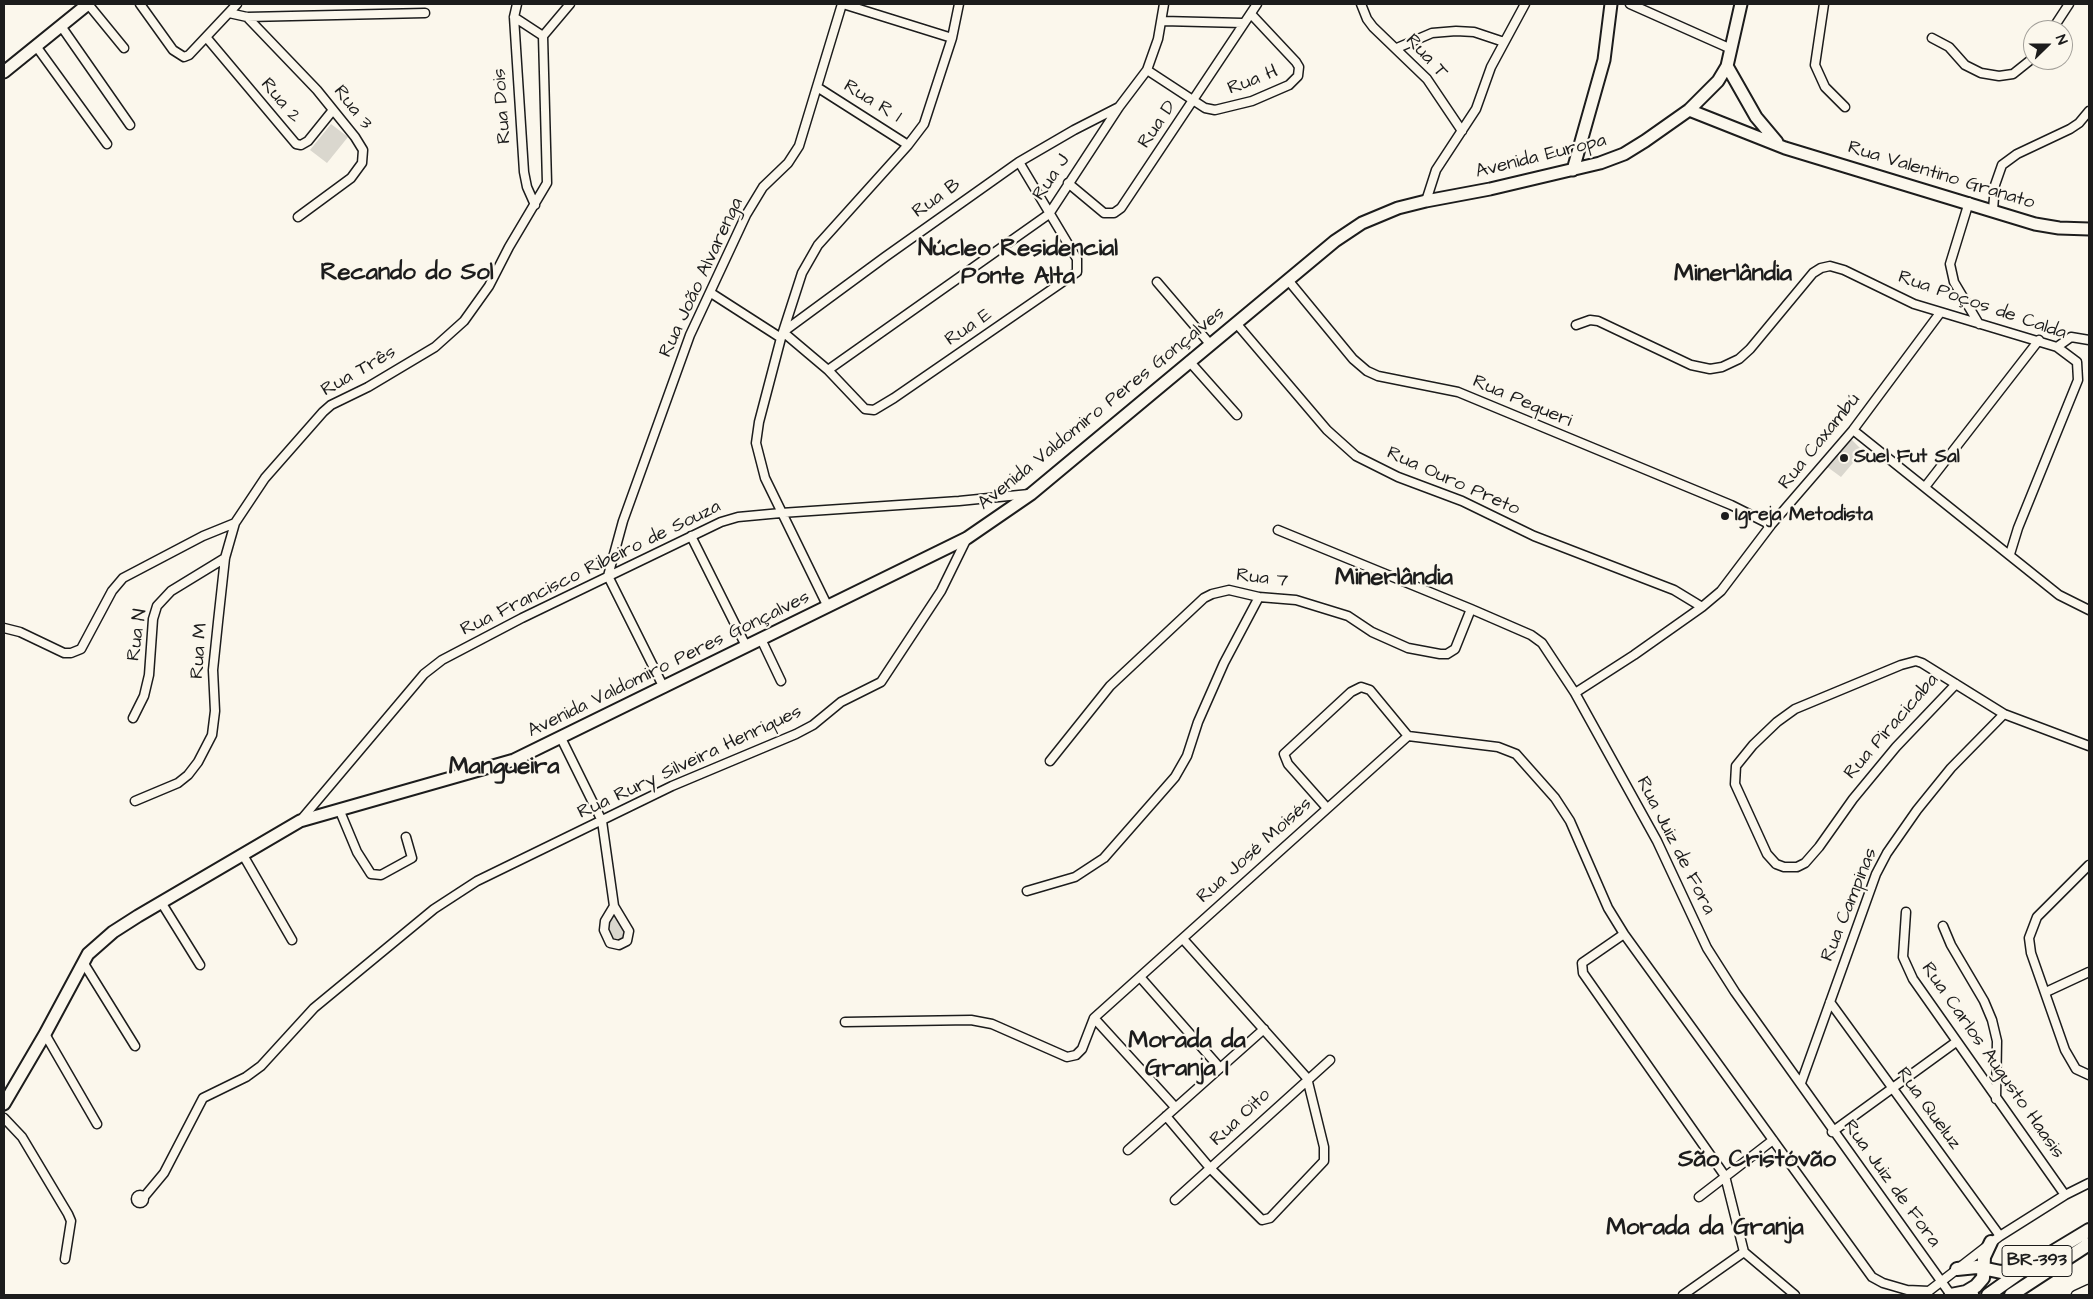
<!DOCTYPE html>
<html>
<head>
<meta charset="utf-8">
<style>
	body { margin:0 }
	#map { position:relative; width:2093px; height:1299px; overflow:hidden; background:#fbf7ec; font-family:"Architects Daughter",sans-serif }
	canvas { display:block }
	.frame { position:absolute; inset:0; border:5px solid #1c1c1c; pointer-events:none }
	.north { position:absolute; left:2023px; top:20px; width:50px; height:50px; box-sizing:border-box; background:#fbf7ec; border:1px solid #a29f99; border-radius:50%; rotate:68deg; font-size:14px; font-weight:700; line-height:20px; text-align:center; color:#1c1c1c }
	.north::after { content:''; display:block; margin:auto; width:18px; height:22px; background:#1c1c1c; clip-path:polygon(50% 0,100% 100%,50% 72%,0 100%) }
</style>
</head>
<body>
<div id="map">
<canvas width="2093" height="1299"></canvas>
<div class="frame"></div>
<div class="north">N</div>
</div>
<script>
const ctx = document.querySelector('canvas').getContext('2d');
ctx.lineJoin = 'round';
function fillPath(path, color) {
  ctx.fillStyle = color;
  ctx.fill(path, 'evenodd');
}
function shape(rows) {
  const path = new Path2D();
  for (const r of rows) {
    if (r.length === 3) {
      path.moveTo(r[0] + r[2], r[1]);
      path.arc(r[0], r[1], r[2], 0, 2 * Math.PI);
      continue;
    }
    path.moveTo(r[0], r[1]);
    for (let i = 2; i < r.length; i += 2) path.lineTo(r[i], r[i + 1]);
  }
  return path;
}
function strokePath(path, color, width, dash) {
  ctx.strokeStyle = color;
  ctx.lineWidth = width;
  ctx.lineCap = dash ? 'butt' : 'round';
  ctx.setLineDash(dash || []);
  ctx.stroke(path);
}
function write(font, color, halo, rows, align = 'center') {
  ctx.font = font + ' "Architects Daughter",sans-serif';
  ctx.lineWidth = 4.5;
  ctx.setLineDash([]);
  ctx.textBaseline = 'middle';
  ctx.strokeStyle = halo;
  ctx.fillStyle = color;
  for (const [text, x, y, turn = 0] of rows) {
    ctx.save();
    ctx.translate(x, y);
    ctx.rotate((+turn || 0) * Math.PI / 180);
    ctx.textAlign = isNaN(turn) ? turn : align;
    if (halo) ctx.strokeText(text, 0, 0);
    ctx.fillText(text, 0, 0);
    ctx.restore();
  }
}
const green = shape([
	[331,124,348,137,327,163,310,150],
	[1850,438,1863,451,1841,477,1826,466],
	[614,910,625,929,624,938,618,941,609,938,606,927]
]);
const street = shape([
	[88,4,124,48],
	[140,4,173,50,184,57,189,55,237,4],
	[517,4,514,17,524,172,527,187,535,205],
	[843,4,952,38],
	[1361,4,1367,19,1373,27,1427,79,1462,131],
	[1630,4,1729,48],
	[1824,4,1815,65,1825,87,1845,107],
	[229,13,247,17,425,13],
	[247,17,317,90,355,137,363,150,362,163,351,178,298,217],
	[514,17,543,36],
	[1163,21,1242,23],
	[61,26,130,125],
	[2052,30,2069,4],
	[206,37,296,144,301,145,308,141,333,110],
	[1932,38,1949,47,1965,65,1981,73,1999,76,2013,74,2033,58],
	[36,46,107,144],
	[1397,48,1432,33,1456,31,1474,32,1504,42],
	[1147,70,1205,108,1215,110,1252,101,1289,85,1298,76,1299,67,1296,62,1251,14],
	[817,87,908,145],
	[1019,162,1077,259,1077,272,894,398,874,410,865,409,828,370,783,332,885,257,1019,162,1074,130,1119,107],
	[1068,183,1104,213,1114,213,1121,208,1257,4],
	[1426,201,1436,170,1476,109,1491,67,1525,4],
	[1969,202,1950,264,1954,282,1979,324],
	[1993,210,1995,185,2002,165,2017,154,2070,129,2079,123,2089,111],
	[1288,280,1353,359,1367,371,1378,376,1458,392,1731,505,1771,525],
	[1157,282,1210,344],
	[711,293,781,338],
	[1236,323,1327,430,1356,456,1398,477,1462,501,1534,536,1674,590,1702,607],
	[1576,325,1590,320,1598,321,1691,365,1710,369,1722,367,1739,359,1750,349,1813,273,1821,268,1830,266,1844,270,1914,304,2057,347,2077,362,2078,380,2018,528,2010,554],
	[2057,347,2071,337,2089,340],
	[1189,361,1237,415],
	[828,370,1049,214,1119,107,1147,70,1158,39,1164,4],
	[1853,430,2059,595,2089,610],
	[1925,487,2039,340],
	[1278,530,1471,609,1531,635,1542,643,1575,693,1657,841,1707,948,1735,992,1951,1295],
	[691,536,746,646],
	[828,607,765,478,756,443,759,422,781,338,802,273,818,245,908,145,924,124,952,38,959,4],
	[4,628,20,632,64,653,71,653,81,649,112,591,123,578,203,536,235,523,265,478,323,412,331,405,368,387,435,347,464,321,489,286,509,247,547,183,543,36,570,4],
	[761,639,781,681],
	[1956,684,1896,747,1853,799,1819,847,1805,863,1797,867,1784,867,1776,864,1767,854,1735,784,1736,766,1753,745,1777,722,1795,709,1901,665,1916,661,1922,663,2004,714,2089,746],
	[664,688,608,576,623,521,690,335,746,215,763,187,788,163,799,146,842,4],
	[1575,693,1634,655,1702,607,1721,591,1771,525,1853,430,1940,313],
	[133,718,144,696,149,675,153,619,157,606,171,591,225,558],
	[561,738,602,821,614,906,629,931,627,941,619,945,610,943,604,930,605,921,614,906],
	[1050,761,1110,686,1204,598,1212,594,1229,590,1259,597,1296,600,1348,616,1372,632,1408,648,1440,654,1447,654,1455,649,1471,609],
	[135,801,178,783,188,775,198,762,212,735,215,711,213,670,218,622,225,558,235,523],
	[1327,808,1288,764,1284,754,1351,692,1361,687,1370,690,1408,736],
	[339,809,357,852,371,874,381,875,412,858,406,837],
	[300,821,424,674,442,660,522,618,721,522,738,517,781,513,959,501,1029,494],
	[243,855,292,940],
	[2089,865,2037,917,2029,938,2031,953,2065,1050,2076,1069,2089,1075],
	[1027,891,1075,877,1104,858,1175,777,1187,756,1198,722,1224,663,1259,597],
	[161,902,200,965],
	[1906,912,1903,957,1913,979,2065,1195],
	[1943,926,1951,945,1984,1001,1992,1020,1997,1041,1996,1099],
	[1624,934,1582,963,1583,973,1725,1176,1744,1252,1795,1295],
	[83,962,135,1046],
	[1140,977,1220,1068],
	[2046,992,2089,972],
	[1830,1002,2000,1236],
	[1094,1018,1175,1107],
	[845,1022,971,1020,992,1024,1067,1057,1076,1055,1082,1049,1094,1018,1408,736,1498,747,1516,754,1555,798,1570,821,1608,908,1624,934,1872,1277,1883,1283,1907,1290,1929,1291,2000,1236,2065,1195,2089,1183],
	[45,1034,97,1124],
	[1801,1083,1876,874,1887,853,1917,810,1951,768,2004,714],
	[1166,1116,1210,1168,1262,1220,1270,1218,1324,1161,1324,1147,1307,1078,1183,939],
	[4,1118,22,1137,68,1214,71,1221,65,1259],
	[1832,1132,1956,1042],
	[1128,1150,1264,1029],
	[140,1199,4],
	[144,1197,164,1173,203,1098,246,1077,261,1066,314,1008,434,909,477,881,672,786,796,734,813,725,841,702,881,682,941,591,967,538],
	[1699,1197,1773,1140],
	[1175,1200,1330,1060],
	[1683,1295,1744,1252],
	[2076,1295,2089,1289]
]);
const secondary = shape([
	[1727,66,1756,117,1777,142],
	[4,72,88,4],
	[1689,110,1785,148,2035,224,2059,228,2089,229],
	[1573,170,1604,60,1611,4],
	[4,1104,45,1034,88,954,113,932,138,916,300,821,514,760,967,538,1031,494,1335,241,1362,223,1398,208,1426,201,1490,189,1600,163,1624,154,1645,141,1689,110,1718,81,1727,66,1741,4]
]);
const primary = shape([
	[1957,1269,1977,1267,2001,1272,2021,1269],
	[1966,1292,1976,1286,1983,1278,1984,1257,1991,1242],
	[1951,1295,1966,1292,1972,1294],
	[1988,1295,2026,1268,2089,1230],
	[2011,1295,2089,1244]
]);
const markers = [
	[1844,458,5,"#1c1c1c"],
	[1725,516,5,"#1c1c1c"]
];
const shields = [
	[2037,1261,70]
];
const shieldNames = [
	["BR-393",2037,1261]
];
const streetNames = [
	["Rua T",1426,57,47],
	["Rua H",1253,81,-21],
	["Rua 2",280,101,50],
	["Rua R 1",872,102,32],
	["Rua Dois",503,106,-94],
	["Rua 3",352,108,52],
	["Rua D",1158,125,-56],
	["Avenida Europa",1541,157,-14],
	["Rua Valentino Granato",1941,176,17],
	["Rua J",1052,178,-56],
	["Rua B",937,199,-35],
	["Rua João Alvarenga",702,278,-65],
	["Rua Poços de Calda",1982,306,19],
	["Rua E",969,328,-34],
	["Rua Três",359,372,-30],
	["Rua Pequeri",1522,402,23],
	["Avenida Valdomiro Peres Gonçalves",1102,409,-39],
	["Rua Caxambú",1820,442,-51],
	["Rua Ouro Preto",1453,482,24],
	["Rua Francisco Ribeiro de Souza",591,569,-26],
	["Rua 7",1262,579,7],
	["Rua N",138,635,-82],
	["Rua M",200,651,-86],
	["Avenida Valdomiro Peres Gonçalves",669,665,-26],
	["Rua Piracicaba",1892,727,-49],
	["Rua Rury Silveira Henriques",690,763,-25],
	["Rua Juiz de Fora",1675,846,63],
	["Rua José Moisés",1255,851,-42],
	["Rua Campinas",1850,905,-68],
	["Rua Carlos Augusto Haasis",1992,1061,55],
	["Rua Queluz",1928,1109,54],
	["Rua Oito",1241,1118,-43],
	["Rua Juiz de Fora",1891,1184,54]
];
const poiNames = [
	["Suel Fut Sal",1854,458],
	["Igreja Metodista",1735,516]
];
const districtNames = [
	["Núcleo Residencial",1018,250],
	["Ponte Alta",1018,278],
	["Recando do Sol",407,274],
	["Minerlândia",1733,275],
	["Minerlândia",1394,579],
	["Mangueira",504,768],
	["Morada da",1187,1042],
	["Granja I",1187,1070],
	["São Cristóvão",1757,1161],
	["Morada da Granja",1705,1229]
];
fillPath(green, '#dad7ce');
strokePath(street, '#1c1c1c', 11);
strokePath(secondary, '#1c1c1c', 15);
strokePath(primary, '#1c1c1c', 16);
strokePath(street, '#fbf7ec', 8);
strokePath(secondary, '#fbf7ec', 11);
strokePath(primary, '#fbf7ec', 12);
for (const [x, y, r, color] of markers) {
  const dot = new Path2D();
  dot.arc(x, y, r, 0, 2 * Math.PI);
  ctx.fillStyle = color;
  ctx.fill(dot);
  strokePath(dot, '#fbf7ec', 2);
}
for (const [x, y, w] of shields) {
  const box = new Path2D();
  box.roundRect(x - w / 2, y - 15.5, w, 31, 4);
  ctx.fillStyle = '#fbf7ec';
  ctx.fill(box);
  strokePath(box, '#1c1c1c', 1);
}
write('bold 18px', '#1c1c1c', null, shieldNames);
write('19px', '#1c1c1c', '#fbf7ec', streetNames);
write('bold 19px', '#1c1c1c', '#fbf7ec', poiNames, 'left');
write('bold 24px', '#1c1c1c', '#fbf7ec', districtNames);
</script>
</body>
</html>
